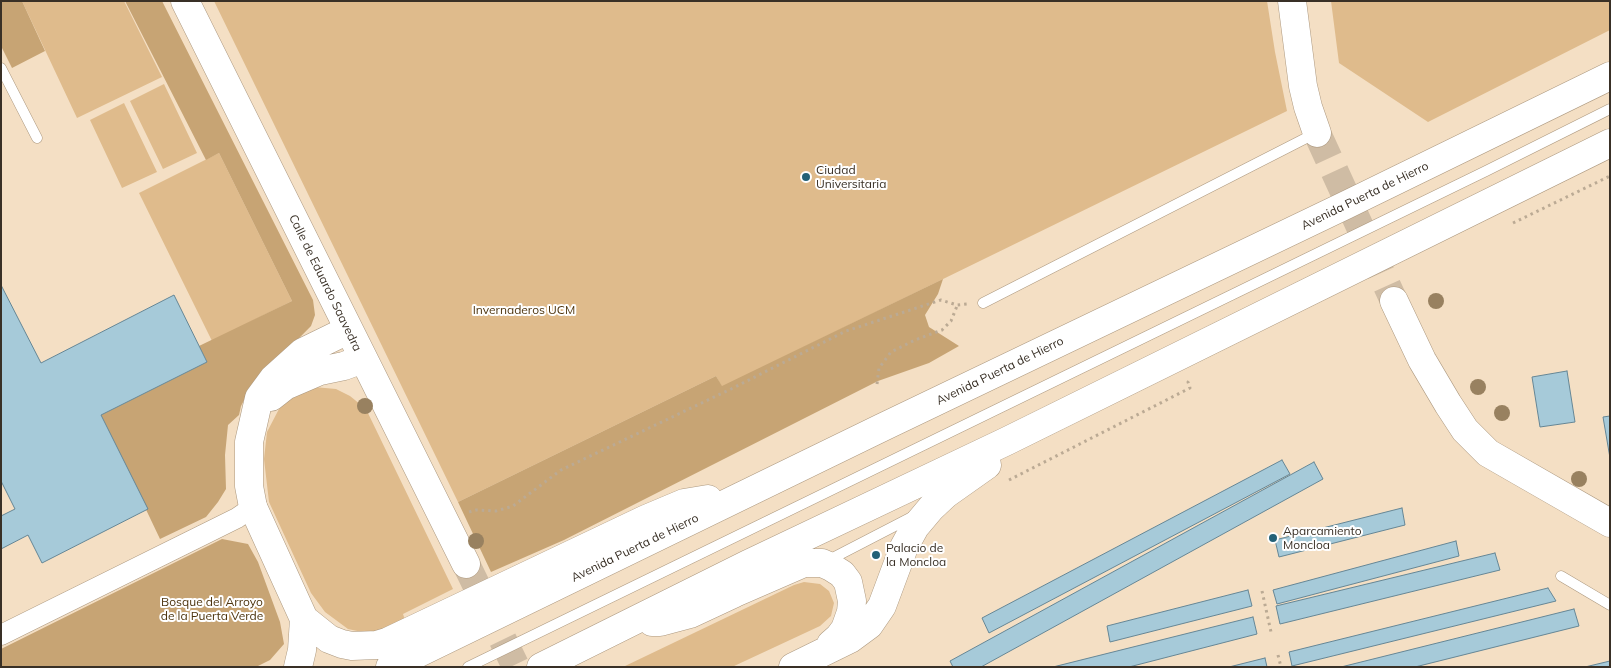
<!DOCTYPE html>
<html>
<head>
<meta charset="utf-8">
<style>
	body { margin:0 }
	#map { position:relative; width:1611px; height:668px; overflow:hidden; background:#f4dfc4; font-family:Mulish,sans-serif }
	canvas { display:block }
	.frame { position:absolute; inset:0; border:2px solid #393026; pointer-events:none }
</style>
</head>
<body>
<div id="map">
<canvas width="1611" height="668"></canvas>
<div class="frame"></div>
</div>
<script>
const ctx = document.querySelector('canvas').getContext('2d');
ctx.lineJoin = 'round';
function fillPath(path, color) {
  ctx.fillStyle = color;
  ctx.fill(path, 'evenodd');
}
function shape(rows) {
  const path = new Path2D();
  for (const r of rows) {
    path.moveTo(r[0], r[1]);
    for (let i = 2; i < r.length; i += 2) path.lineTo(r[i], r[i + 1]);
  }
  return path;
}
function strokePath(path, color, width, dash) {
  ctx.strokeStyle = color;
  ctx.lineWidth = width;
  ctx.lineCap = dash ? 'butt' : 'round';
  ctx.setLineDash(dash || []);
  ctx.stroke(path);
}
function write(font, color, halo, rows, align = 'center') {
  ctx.font = font + ' Mulish,sans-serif';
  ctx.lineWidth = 4;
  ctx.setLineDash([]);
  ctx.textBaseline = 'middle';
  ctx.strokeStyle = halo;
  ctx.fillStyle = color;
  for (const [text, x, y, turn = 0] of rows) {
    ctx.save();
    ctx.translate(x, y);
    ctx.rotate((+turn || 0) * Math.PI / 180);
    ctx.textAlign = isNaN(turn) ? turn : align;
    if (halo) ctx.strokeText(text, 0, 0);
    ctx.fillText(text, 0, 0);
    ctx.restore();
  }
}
const green = shape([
	[22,1,124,1,162,77,77,118],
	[214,1,1267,1,1275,52,1287,111,722,387,716,376,458,502],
	[1331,1,1610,1,1610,30,1428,122,1339,63],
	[164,84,197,153,163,169,130,101],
	[124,103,157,172,122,188,90,120],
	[219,153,292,301,212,341,139,193],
	[314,387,336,389,350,396,366,409,453,589,403,614,405,620,381,631,362,632,348,629,325,612,311,593,269,502,264,459,267,432,279,409,295,395],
	[804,582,820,584,829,591,834,603,831,616,820,626,732,667,623,667,794,585]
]);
const forest = shape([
	[1,1,22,1,45,51,12,68,1,46],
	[125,1,162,1,313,300,315,315,311,326,251,387,241,406,239,415,228,425,225,455,226,489,218,502,206,517,160,539,101,415,207,362,199,346,292,301,219,153,206,160],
	[943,279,938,294,925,315,929,327,959,346,929,363,878,381,564,540,491,572,458,502,716,376,722,386],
	[222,539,248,544,258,562,280,622,284,644,270,660,256,667,1,667,1,649]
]);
const building = shape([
	[1,285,41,363,174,295,207,362,101,415,148,509,42,563,28,535,1,549,1,516,15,509,1,481,1,285],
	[1567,371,1575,422,1540,427,1532,377,1567,371],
	[1610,416,1610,458,1603,417,1610,416],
	[1282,460,1290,474,989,633,982,618,1282,460],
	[1314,462,1323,479,981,667,953,667,950,661,1314,462],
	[1402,508,1405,525,1279,557,1275,540,1402,508],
	[1456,541,1459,556,1277,604,1273,590,1456,541],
	[1495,553,1500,570,1280,624,1276,606,1495,553],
	[1548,588,1556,601,1292,666,1289,652,1548,588],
	[1248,590,1252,606,1110,642,1107,626,1248,590],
	[1574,609,1579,626,1415,667,1341,667,1574,609],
	[1253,617,1257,634,1129,667,1053,667,1253,617],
	[1265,658,1267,667,1229,667,1265,658],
	[1610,661,1610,667,1585,667,1610,661]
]);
const secondaryTunnel = shape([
	[1317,133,1394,301],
	[466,564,516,667]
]);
const path = shape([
	[1513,223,1610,176],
	[877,384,879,368,891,352,915,340,942,330,951,321,957,306],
	[1009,480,1190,388,1188,382,1189,381],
	[469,512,476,510,496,511,513,506,561,470,731,389,846,331,941,300,957,305,967,304],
	[1262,591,1271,632],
	[1278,655,1281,667]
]);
const lane = shape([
	[1,68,37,138],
	[983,303,1316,133],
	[827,561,912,517],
	[1561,576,1610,605],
	[468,667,1486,171,1610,109]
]);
const street = shape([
	[1,635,237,518,253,507]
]);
const secondary = shape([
	[185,1,466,564],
	[1292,1,1303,86,1308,107,1317,133],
	[1394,301,1422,360,1448,404,1465,430,1488,453,1610,523],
	[271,397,285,386,320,371,344,366,363,359],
	[253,507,249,486,249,442,259,398,273,379,303,352,348,330]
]);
const highway = shape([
	[253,507,304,619,329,639,342,644,352,646,377,645,387,642,646,519,684,503,708,499],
	[652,622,660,622,690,614,735,593,804,563,822,563,831,567,842,574,848,582,852,601,851,612,845,629,839,637,831,644],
	[298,667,302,650,304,619],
	[390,667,881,428,1346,205,1610,76],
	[541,667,748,564,1007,441,1610,143],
	[793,667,850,639,869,625,882,606,904,547,915,527,931,508,946,494,987,465]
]);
const trees = [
	[1436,301],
	[1478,387],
	[365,406],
	[1502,413],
	[1579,479],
	[476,541]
];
const markers = [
	[806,177,5,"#236177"],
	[1273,538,5,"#236177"],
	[876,555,5,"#236177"]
];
const poiNames = [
	["Ciudad",816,170],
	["Universitaria",816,184],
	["Aparcamiento",1283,531],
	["Moncloa",1283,545],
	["Palacio de",886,548],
	["la Moncloa",886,562]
];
const streetNames = [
	["Avenida Puerta de Hierro",1365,196,-26],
	["Calle de Eduardo Saavedra",325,283,64],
	["Avenida Puerta de Hierro",1000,371,-26],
	["Avenida Puerta de Hierro",635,548,-26]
];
const parkNames = [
	["Invernaderos UCM",524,310],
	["Bosque del Arroyo",212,602],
	["de la Puerta Verde",212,616]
];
fillPath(green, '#dfbb8c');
fillPath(forest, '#c7a474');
fillPath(building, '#a6cad9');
strokePath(building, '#658695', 1);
strokePath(secondaryTunnel, '#cfbca4', 28, [28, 14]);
strokePath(lane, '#ac987f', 11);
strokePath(street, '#ac987f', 21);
strokePath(secondary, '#ac987f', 29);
strokePath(highway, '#ac987f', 29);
strokePath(path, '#bbaa94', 3, [2.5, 4]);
strokePath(lane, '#fff', 10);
strokePath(street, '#fff', 20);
strokePath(secondary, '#fff', 28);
strokePath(highway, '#fff', 28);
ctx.fillStyle = '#988160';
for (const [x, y] of trees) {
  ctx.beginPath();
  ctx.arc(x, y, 8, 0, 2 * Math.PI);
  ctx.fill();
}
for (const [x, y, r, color] of markers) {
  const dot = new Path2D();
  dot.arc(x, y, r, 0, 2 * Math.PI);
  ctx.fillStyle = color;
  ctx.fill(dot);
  strokePath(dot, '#fff', 2);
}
write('12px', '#393026', '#fff', poiNames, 'left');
write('12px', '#393026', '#fff', streetNames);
write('12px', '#4d340e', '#fff', parkNames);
</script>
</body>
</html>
